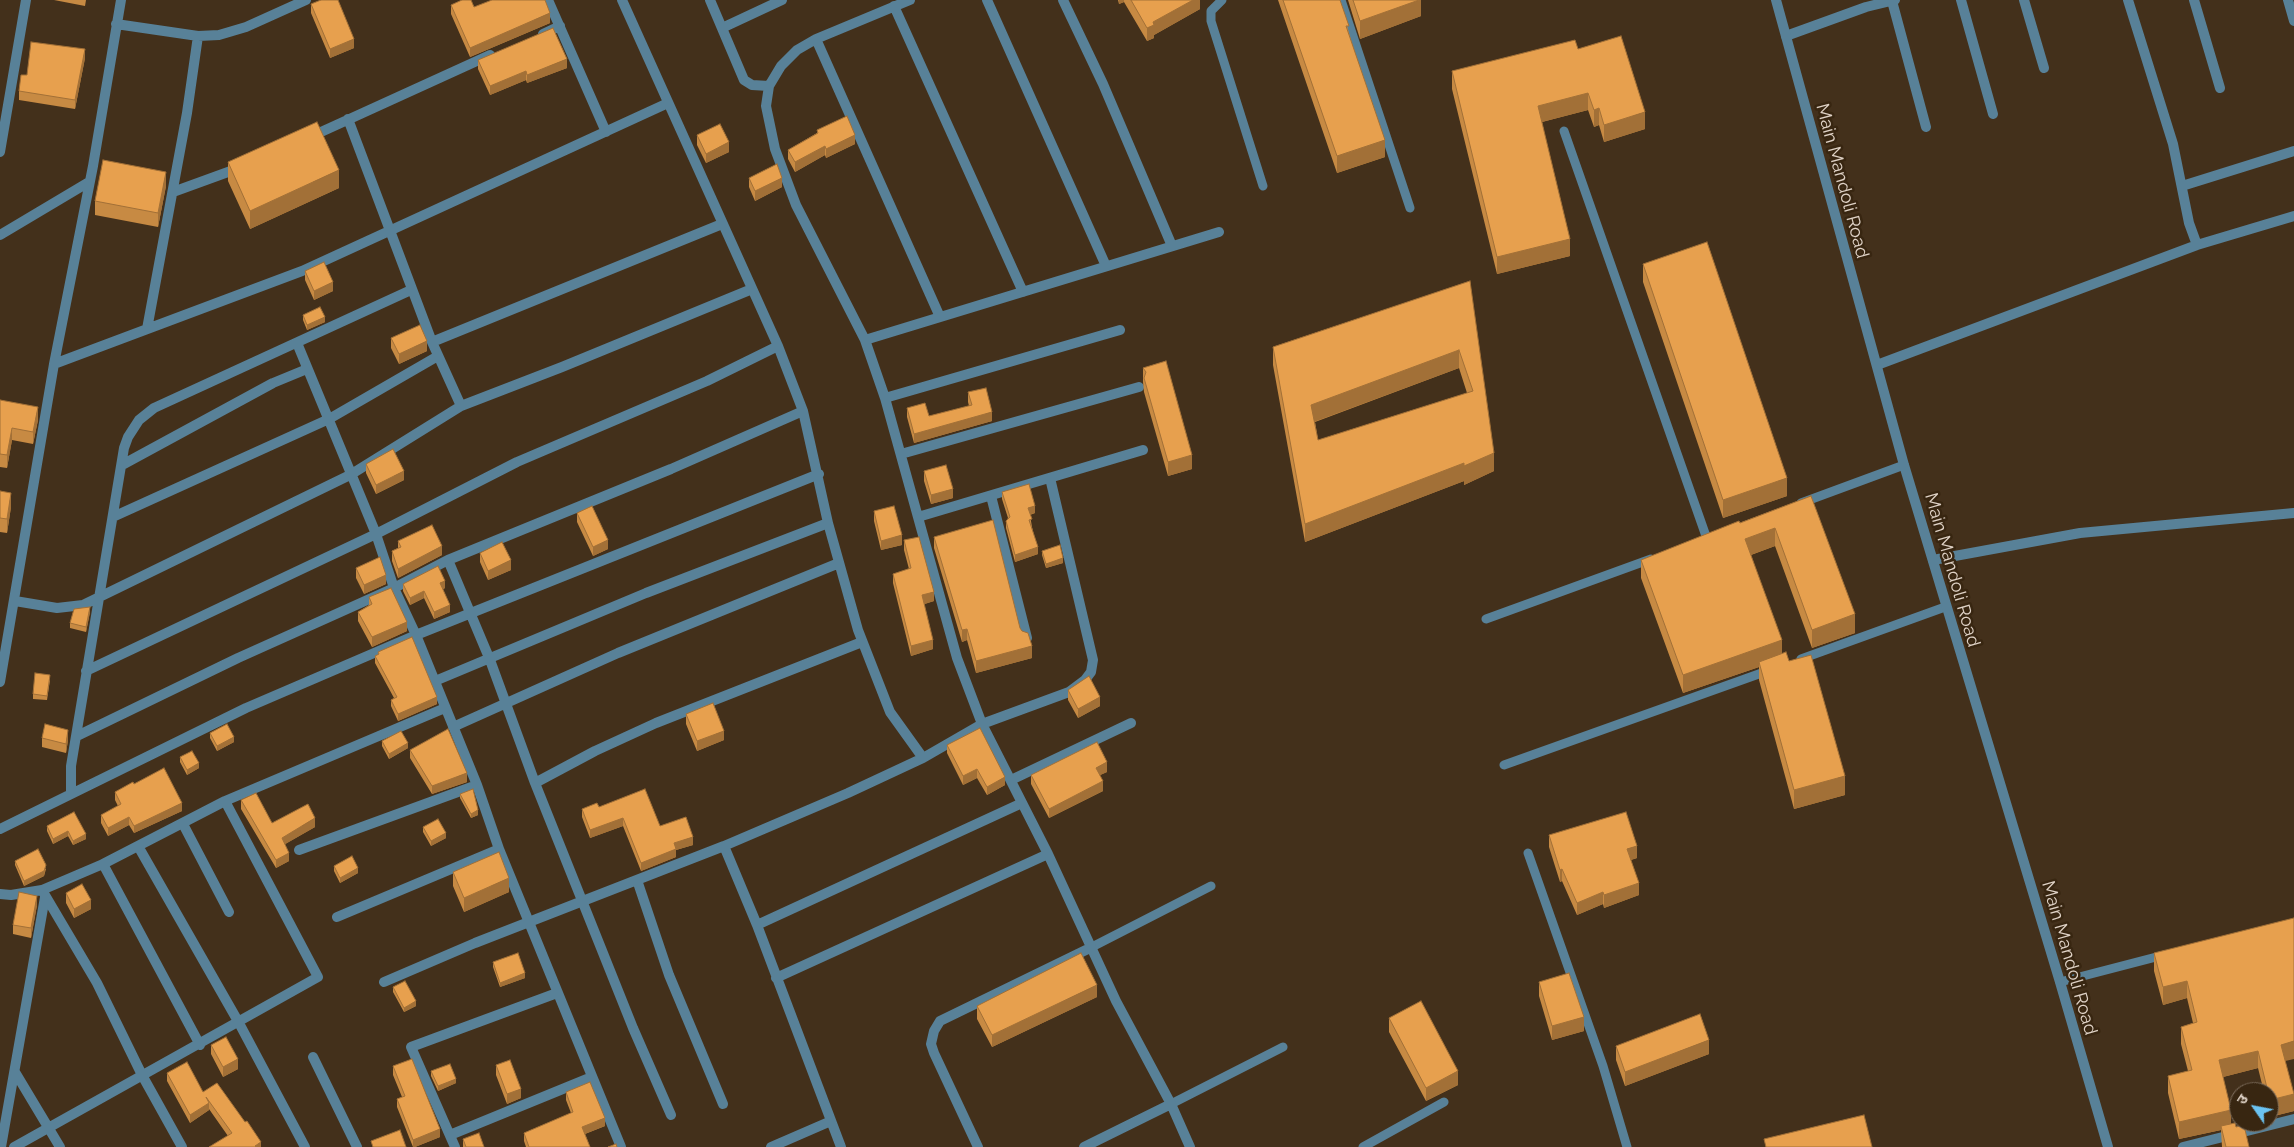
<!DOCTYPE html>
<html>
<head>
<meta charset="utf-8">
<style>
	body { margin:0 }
	#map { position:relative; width:2294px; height:1147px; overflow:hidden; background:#43301b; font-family:Raleway,"Noto Sans Devanagari",sans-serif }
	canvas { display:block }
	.north { position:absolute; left:2229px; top:1082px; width:50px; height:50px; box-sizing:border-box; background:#382611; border:1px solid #7b6b5a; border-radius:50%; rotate:303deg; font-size:14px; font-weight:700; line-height:20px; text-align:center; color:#e0d3c7 }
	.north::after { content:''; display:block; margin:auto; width:18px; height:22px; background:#6bc3f2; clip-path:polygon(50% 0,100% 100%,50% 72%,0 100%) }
</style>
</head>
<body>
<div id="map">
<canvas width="2294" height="1147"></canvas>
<div class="north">उ</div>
</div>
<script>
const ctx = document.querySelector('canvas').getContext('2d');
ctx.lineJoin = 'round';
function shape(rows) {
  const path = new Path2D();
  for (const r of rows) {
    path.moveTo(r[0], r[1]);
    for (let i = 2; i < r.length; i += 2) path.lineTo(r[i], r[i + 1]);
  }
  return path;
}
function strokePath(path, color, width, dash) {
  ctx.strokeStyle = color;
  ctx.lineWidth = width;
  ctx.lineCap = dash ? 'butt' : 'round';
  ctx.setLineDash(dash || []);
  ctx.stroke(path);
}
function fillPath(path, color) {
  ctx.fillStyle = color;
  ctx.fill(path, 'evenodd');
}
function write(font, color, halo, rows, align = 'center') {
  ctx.font = font + ' Raleway,sans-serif';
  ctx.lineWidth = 5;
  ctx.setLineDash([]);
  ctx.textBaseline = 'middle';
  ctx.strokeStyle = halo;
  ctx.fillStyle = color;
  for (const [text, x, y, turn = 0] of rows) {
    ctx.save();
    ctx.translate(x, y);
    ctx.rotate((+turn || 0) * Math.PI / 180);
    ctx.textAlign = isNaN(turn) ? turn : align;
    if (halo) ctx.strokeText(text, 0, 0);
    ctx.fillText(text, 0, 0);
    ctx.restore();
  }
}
const service = shape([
	[1222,0,1211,11,1211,21,1263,186],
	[1341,0,1410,208],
	[1564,131,1707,539],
	[1801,503,1904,465],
	[1486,619,1651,559],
	[1801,659,1945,607],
	[1504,765,1770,670],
	[1528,853,1603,1066,1627,1147],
	[1090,948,1211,886],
	[2060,982,2164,955],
	[1171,1104,1283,1047],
	[1363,1147,1444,1102]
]);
const minor = shape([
	[548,0,606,132],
	[622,0,778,346,803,411,828,523,858,630,890,712,923,758],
	[710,0,744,80,752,85,769,86],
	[910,0,816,39,797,50,781,66,769,86,766,106,775,149,796,205,865,340,885,398,957,658,982,724,1048,854,1116,1001,1171,1104,1190,1147],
	[987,0,1106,266],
	[1063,0,1103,84,1172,246],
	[1961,0,1993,114],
	[2024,0,2044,68],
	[2128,0,2173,144,2189,223,2197,245],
	[2194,0,2220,88],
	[2288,0,2294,21],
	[1892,1,1926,127],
	[894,6,1023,292],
	[116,24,198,36,219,35,246,27,306,0],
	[722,28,782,0],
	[543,34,560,26],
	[1786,36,1866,7,1895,0],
	[816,39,940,317],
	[348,119,432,342,461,406],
	[310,137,490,55],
	[0,152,26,0],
	[2182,186,2294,151],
	[173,192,239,168],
	[0,235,89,182],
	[147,329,187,113,198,36],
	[865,340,1219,232],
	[432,342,722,224],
	[297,343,376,534,394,588,416,635,477,785,499,849,621,1147],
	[54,364,302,271,668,103],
	[1877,365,2197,245,2294,216],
	[885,398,1120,330],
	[901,454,1139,387],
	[122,465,273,383,307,369],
	[991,496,1027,638],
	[115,516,329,419,438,356],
	[918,517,1143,450],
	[448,560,490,660,535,783,633,1028,671,1115],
	[1933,560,2080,533,2294,513],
	[15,601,57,608,83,605,350,475,461,406,562,367,752,289],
	[86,671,376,534,517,462,707,381,778,346],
	[435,681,646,593,828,523],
	[0,682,54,364,93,166,121,0],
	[453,727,618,653,839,563],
	[77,736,238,658,394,588,448,560,671,469,803,411],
	[1011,780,1131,723],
	[535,783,595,751,656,723,862,642],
	[71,793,71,766,124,448,128,437,139,420,154,408,411,290],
	[183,824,229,912],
	[0,829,246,708,416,635,819,474],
	[138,846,239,1023,305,1147],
	[724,846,757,925,841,1147],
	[299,850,477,785],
	[103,864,200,1045],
	[637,880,669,975,723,1104],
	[42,890,97,983,142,1075,182,1147],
	[0,894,11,895,42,890,103,864,225,801,445,708],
	[337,917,499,849],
	[757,925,1022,803],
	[776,978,1048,854],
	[384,982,475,943,724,846,848,793,923,758,982,724,1069,692,1085,680,1091,672,1093,660,1050,478],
	[313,1057,357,1147],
	[15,1072,60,1147],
	[450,1135,592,1077],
	[1,1147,45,897],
	[14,1147,318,977,225,801],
	[455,1147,411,1047,557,993],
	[771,1147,831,1121],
	[978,1147,934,1053,931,1044,934,1031,940,1021,1090,948],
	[1084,1147,1171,1104],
	[2183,1147,2294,1119]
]);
const tertiary = shape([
	[1776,0,1904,465,2060,982,2108,1147]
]);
const wall = shape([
	[54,0,86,0,85,6],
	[1118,0,1200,0,1200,9,1154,35,1154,38,1147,41,1124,2,1119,4],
	[1278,0,1340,0,1349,33,1385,157,1337,173],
	[1348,0,1421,0,1421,16,1360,39],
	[311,4,354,48,330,58,311,13],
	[451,5,474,7,550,23,470,57,451,14],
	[1578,49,1645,129,1604,142,1599,125,1594,127,1588,110,1542,122,1570,256,1497,274,1452,89,1452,71],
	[85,58,75,109,19,100,19,91,27,75],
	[478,60,567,68,527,83,526,80,490,95,478,69],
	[817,130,855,144,826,158,825,155,795,172,788,159,788,150,817,133],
	[697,135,729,152,706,163,697,145],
	[228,162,339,188,250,229,228,181],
	[749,178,782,187,755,201,749,187],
	[166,186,158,227,95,215,95,201],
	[1643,264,1787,496,1723,518,1643,282],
	[305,271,333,291,314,300,305,280],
	[1470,281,1494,471,1464,485,1464,481,1305,542,1273,365,1273,347],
	[1459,368,1467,393,1318,440,1315,422],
	[303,315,325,322,307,330,303,320],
	[391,338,427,351,399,364,391,348],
	[1166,361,1192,469,1168,476,1144,392,1143,382,1143,368],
	[968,392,992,421,914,443,907,417,907,408,929,416,969,406,968,402],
	[0,400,38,420,33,444,12,440,7,468,0,467],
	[366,464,404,480,376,494,366,473],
	[924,471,953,498,931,504,924,481],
	[0,491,11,507,7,533,0,532],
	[1002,492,1035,513,1030,515,1032,527,1038,554,1015,562,1006,528,1006,521,1008,518,1002,499],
	[1811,496,1855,633,1812,648,1775,546,1751,555,1782,654,1789,661,1845,795,1794,809,1759,680,1759,667,1683,693,1641,578,1641,560],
	[874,511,902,545,881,550,874,521],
	[577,513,608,549,593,556,577,522],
	[934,537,1020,628,1032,658,976,673,967,640,962,642,934,548],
	[904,540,934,601,924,604,933,649,911,656,893,583,893,574,909,569,904,550],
	[398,541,442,555,398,578,392,561,392,551,398,548],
	[1042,551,1063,563,1046,568,1042,555],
	[480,553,511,570,488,580,480,562],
	[356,568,386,584,364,594,356,578],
	[403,584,445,588,443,589,450,612,434,619,424,598,410,605,403,591],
	[369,597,407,631,372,647,358,621,358,612,369,605],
	[90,612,86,632,70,628,70,623],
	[378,652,437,704,398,721,391,706,391,700,394,698,375,663,375,656,378,655],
	[50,680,47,700,33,699,33,694],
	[1068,690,1100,706,1078,718,1068,700],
	[686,714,724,740,697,751,686,724],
	[210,733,234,742,217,751,210,738],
	[42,738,68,740,66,753,42,747],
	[382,741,408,748,389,759,382,746],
	[947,745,1005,785,987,795,977,778,963,785,947,753],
	[410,750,467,782,432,794,410,758],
	[180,757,199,768,187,775,180,762],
	[1107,772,1100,775,1103,791,1049,818,1031,784,1031,775],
	[134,784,182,811,134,833,129,825,108,836,101,823,101,815,118,806,115,800,115,792],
	[460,794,478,815,471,818,460,798],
	[241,800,272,823,315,827,285,844,289,861,276,868,241,809],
	[599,807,660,826,693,845,676,850,676,857,641,871,623,826,590,838,582,817,582,809],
	[74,812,86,839,73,845,68,836,53,844,47,831,47,826],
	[423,827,446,838,431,846,423,832],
	[1549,835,1637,858,1631,860,1639,895,1604,908,1603,904,1577,915,1562,881,1560,882,1549,847],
	[15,861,46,869,44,876,24,886,15,865],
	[334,866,358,873,340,883,334,871],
	[453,872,509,892,464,912,453,886],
	[66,893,91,909,74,918,66,903],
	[37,905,31,938,13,934,13,925],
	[2154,953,2285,1061,2294,1111,2270,1117,2269,1113,2269,1092,2264,1092,2258,1068,2223,1077,2231,1124,2236,1127,2249,1147,2222,1147,2221,1130,2179,1139,2168,1093,2168,1076,2188,1071,2181,1044,2181,1027,2193,1023,2187,998,2163,1005,2154,971],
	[493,962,525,978,500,987,493,967],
	[1539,982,1584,1031,1552,1040,1539,996],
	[393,987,416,1006,404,1012,393,992],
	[1097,997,992,1047,977,1019,977,1006],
	[1389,1018,1458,1085,1426,1101,1389,1032],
	[211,1045,238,1069,223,1077,211,1054],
	[1616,1046,1709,1054,1625,1086,1616,1060],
	[496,1065,521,1098,507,1104,496,1075],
	[393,1066,440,1137,415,1147,413,1147,397,1107,397,1099,402,1097,393,1075],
	[431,1071,456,1083,438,1091,431,1076],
	[167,1073,203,1092,261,1147,228,1136,209,1109,209,1110,190,1123,167,1081],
	[566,1092,605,1126,585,1134,590,1147,526,1147,524,1141,524,1133,571,1113,566,1100],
	[463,1139,484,1147,463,1147]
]);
const shadedWall = shape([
	[1119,0,1124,0,1124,2,1119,4],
	[1193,0,1200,0,1200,9,1154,35,1154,38,1147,41,1147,28,1153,22],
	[1419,0,1421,0,1421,16,1360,39,1360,21],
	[550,13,550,23,470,57,470,48],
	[354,39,354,48,330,58,330,49],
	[85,49,85,58,75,109,75,100],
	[567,59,567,68,527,83,527,75],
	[526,71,526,80,490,95,490,86],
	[1588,93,1588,110,1538,123,1538,106],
	[1599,108,1599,125,1594,127,1594,110],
	[1645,112,1645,129,1604,142,1604,125],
	[855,135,855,144,826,158,826,149],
	[1385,140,1385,157,1337,173,1337,156],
	[729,142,729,152,706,163,706,154],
	[825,146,825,155,795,172,795,162],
	[339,170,339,188,250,229,250,211],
	[166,172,166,186,158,227,158,213],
	[782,178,782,187,755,201,755,191],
	[1570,239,1570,256,1497,274,1497,257],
	[333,282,333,291,314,300,314,291],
	[325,317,325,322,307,330,307,325],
	[427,341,427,351,399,364,399,354],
	[1459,350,1459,368,1311,423,1311,405],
	[38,407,38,420,33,444,33,432],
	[992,412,992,421,914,443,914,434],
	[12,428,12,440,7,468,7,455],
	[1494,453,1494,471,1464,485,1464,466],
	[1192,455,1192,469,1168,476,1168,462],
	[1464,463,1464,481,1305,542,1305,524],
	[404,471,404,480,376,494,376,485],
	[1787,478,1787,496,1723,518,1723,500],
	[953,489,953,498,931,504,931,495],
	[11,493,11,507,7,533,7,519],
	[1035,506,1035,513,1028,515,1028,508],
	[1775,528,1775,546,1745,557,1745,539],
	[902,535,902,545,881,550,881,541],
	[608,540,608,549,593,556,593,547],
	[442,546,442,555,398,578,398,569],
	[1038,547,1038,554,1015,562,1015,555],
	[1063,558,1063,563,1046,568,1046,564],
	[511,560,511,570,488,580,488,571],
	[386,575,386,584,364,594,364,585],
	[445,581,445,588,440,591,440,583],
	[424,591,424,598,410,605,410,598],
	[934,592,934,601,922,605,922,595],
	[450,605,450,612,434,619,434,612],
	[90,607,90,612,86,632,86,627],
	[1855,614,1855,633,1812,648,1812,630],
	[407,622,407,631,372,647,372,637],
	[967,629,967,640,962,642,962,630],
	[933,640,933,649,911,656,911,646],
	[1782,640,1782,659,1759,662,1759,667,1683,693,1683,675],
	[1032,646,1032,658,976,673,976,661],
	[437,697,437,704,398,721,398,714],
	[1100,697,1100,706,1078,718,1078,709],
	[68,730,68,740,66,753,66,744],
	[724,731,724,740,697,751,697,741],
	[234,737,234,742,217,751,217,746],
	[408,743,408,748,389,759,389,754],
	[1107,762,1107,772,1096,777,1096,768],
	[199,763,199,768,187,775,187,770],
	[977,769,977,778,963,785,963,776],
	[467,773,467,782,432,794,432,786],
	[1845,776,1845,795,1794,809,1794,790],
	[1005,777,1005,785,987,795,987,787],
	[1103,781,1103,791,1049,818,1049,809],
	[182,803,182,811,134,833,134,826],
	[478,810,478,815,471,818,471,814],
	[129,817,129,825,108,836,108,828],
	[315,818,315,827,282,846,282,838],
	[623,818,623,826,590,838,590,830],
	[68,831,68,836,53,844,53,839],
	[446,833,446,838,431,846,431,841],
	[86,834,86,839,73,845,73,841],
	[693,837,693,845,676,850,676,857,641,871,641,863,674,843],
	[1637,846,1637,858,1627,861,1627,849],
	[289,853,289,861,276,868,276,860],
	[46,865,44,876,24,886,24,881],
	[358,868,358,873,340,883,340,878],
	[1562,869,1562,881,1560,882,1560,870],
	[509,878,509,892,464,912,464,898],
	[1639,883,1639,895,1604,908,1604,895],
	[1603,892,1603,904,1577,915,1577,903],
	[37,896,37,905,31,938,31,928],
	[91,900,91,909,74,918,74,909],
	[525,973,525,978,500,987,500,983],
	[2187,981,2187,998,2163,1005,2163,987],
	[1097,985,1097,997,992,1047,992,1035],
	[416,1001,416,1006,404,1012,404,1008],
	[1584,1017,1584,1031,1552,1040,1552,1026],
	[1709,1040,1709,1054,1625,1086,1625,1072],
	[2294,1041,2294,1059,2281,1062,2281,1045],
	[2258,1051,2258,1068,2219,1078,2219,1060],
	[238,1059,238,1069,223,1077,223,1067],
	[1458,1071,1458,1085,1426,1101,1426,1088],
	[456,1079,456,1083,438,1091,438,1086],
	[521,1089,521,1098,507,1104,507,1094],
	[2294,1094,2294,1111,2270,1117,2270,1100],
	[209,1103,209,1110,190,1123,190,1115],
	[2231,1110,2231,1128,2221,1126,2221,1130,2179,1139,2179,1122],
	[605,1118,605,1126,582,1135,582,1127],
	[440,1129,440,1137,415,1147,413,1147,413,1140],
	[261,1142,261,1147,255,1147,255,1146]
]);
const building = shape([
	[321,0,338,0,354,39,330,49,311,4,321,0],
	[462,0,471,0,474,7,492,0,545,0,550,13,470,48,451,5,462,0],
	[1131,0,1193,0,1153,22,1154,25,1147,28,1131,0],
	[1283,0,1340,0,1349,26,1346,26,1385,140,1337,156,1283,0],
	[1353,0,1419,0,1360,21,1353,0],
	[553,28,567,59,527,75,526,71,490,86,478,60,553,28],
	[1621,36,1645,112,1604,125,1599,108,1594,110,1588,93,1538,106,1570,239,1497,257,1452,71,1575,40,1578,49,1621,36],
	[31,42,85,49,75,100,19,91,21,75,27,75,31,42],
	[847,116,855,135,826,149,825,146,795,162,788,150,818,133,817,130,847,116],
	[317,122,339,170,250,211,228,162,317,122],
	[720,124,729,142,706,154,697,135,720,124],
	[103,160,166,172,158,213,95,201,103,160],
	[777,164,782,178,755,191,749,178,777,164],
	[1707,242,1787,478,1723,500,1643,264,1707,242],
	[324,262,333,282,314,291,305,271,324,262],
	[1470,281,1494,453,1464,466,1464,463,1305,524,1273,347,1470,281],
	[1459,350,1473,391,1318,440,1311,405,1459,350],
	[320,307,325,317,307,325,303,315,320,307],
	[420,325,427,341,399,354,391,338,420,325],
	[1166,361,1192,455,1168,462,1144,378,1146,372,1143,368,1166,361],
	[986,388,992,412,914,434,907,408,925,403,929,416,972,405,968,392,986,388],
	[0,400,38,407,33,432,12,428,7,455,0,454,0,400],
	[393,449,404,471,376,485,366,464,393,449],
	[946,465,953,489,931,495,924,471,946,465],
	[1029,484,1035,506,1028,508,1032,519,1029,520,1038,547,1015,555,1006,521,1010,517,1002,492,1029,484],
	[0,491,11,493,7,519,0,518,0,491],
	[1811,496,1855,614,1812,630,1775,528,1745,539,1782,640,1683,675,1641,560,1739,521,1740,523,1811,496],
	[592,506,608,540,593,547,577,513,592,506],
	[894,506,902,535,881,541,874,511,894,506],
	[993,520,1020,628,1022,631,1028,633,1032,646,976,661,967,629,962,630,934,537,993,520],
	[432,525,442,546,398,569,392,551,401,547,398,541,432,525],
	[919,537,934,592,922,595,933,640,911,646,893,574,911,568,904,540,919,537],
	[502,542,511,560,488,571,480,553,502,542],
	[1060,545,1063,558,1046,564,1042,551,1060,545],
	[380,557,386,575,364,585,356,568,380,557],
	[438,566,445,581,440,583,450,605,434,612,424,591,410,598,403,584,438,566],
	[391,588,407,622,372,637,358,612,372,604,369,597,391,588],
	[90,607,86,627,70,623,74,609,90,607],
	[412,637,437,697,398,714,391,700,397,697,375,656,379,654,378,652,412,637],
	[1786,652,1789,661,1811,655,1845,776,1794,790,1759,662,1786,652],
	[35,673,50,675,47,696,33,694,35,673],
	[1089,676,1100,697,1078,709,1068,690,1089,676],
	[713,703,724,731,697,741,686,714,713,703],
	[45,724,68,730,66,744,42,738,45,724],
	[227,724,234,737,217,746,210,733,227,724],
	[980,728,1005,777,987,787,977,769,963,776,947,745,980,728],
	[448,729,467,773,432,786,410,750,448,729],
	[401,731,408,743,389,754,382,741,401,731],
	[1097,742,1107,762,1096,768,1103,781,1049,809,1031,775,1097,742],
	[192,751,199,763,187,770,180,757,192,751],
	[164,768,182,803,134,826,129,817,108,828,101,815,121,804,115,792,133,782,134,784,164,768],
	[473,789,478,810,471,814,460,794,473,789],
	[645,789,660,826,686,817,693,837,674,843,676,849,641,863,623,818,590,830,582,809,597,803,599,807,645,789],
	[256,793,272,823,308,804,315,818,282,838,289,853,276,860,241,800,256,793],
	[74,812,86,834,73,841,68,831,53,839,47,826,74,812],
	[1626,812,1637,846,1627,849,1639,883,1604,895,1603,892,1577,903,1562,869,1560,870,1549,835,1626,812],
	[438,819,446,833,431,841,423,827,438,819],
	[38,849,46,865,44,871,24,881,15,861,38,849],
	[499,852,509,878,464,898,453,872,499,852],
	[352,856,358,868,340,878,334,866,352,856],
	[82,884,91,900,74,909,66,893,82,884],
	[19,892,37,896,31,928,13,925,19,892],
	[2294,918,2294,1041,2281,1045,2294,1094,2270,1100,2269,1092,2268,1092,2258,1051,2219,1060,2231,1110,2179,1122,2168,1076,2192,1070,2181,1027,2197,1022,2187,981,2163,987,2154,953,2294,918],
	[518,953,525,973,500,983,493,962,518,953],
	[1081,953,1097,985,992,1035,977,1006,1081,953],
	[1569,973,1584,1017,1552,1026,1539,982,1569,973],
	[405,981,416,1001,404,1008,393,987,405,981],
	[1421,1001,1458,1071,1426,1088,1389,1018,1421,1001],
	[1700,1014,1709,1040,1625,1072,1616,1046,1700,1014],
	[226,1037,238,1059,223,1067,211,1045,226,1037],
	[412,1059,440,1129,413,1140,397,1099,405,1096,393,1066,412,1059],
	[510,1060,521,1089,507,1094,496,1065,510,1060],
	[187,1062,203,1092,217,1083,245,1122,247,1121,261,1142,255,1146,256,1147,209,1147,232,1133,206,1097,209,1103,190,1115,167,1073,187,1062],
	[450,1064,456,1079,438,1086,431,1071,450,1064],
	[590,1082,605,1118,582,1127,590,1147,529,1147,524,1133,573,1112,566,1092,590,1082],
	[1864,1115,1872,1147,1766,1147,1764,1139,1864,1115],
	[2235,1123,2236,1127,2244,1125,2249,1147,2226,1147,2221,1126,2235,1123],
	[400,1130,406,1147,373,1147,371,1141,400,1130],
	[479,1133,484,1147,466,1147,463,1139,479,1133],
	[616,1144,617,1147,608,1147,616,1144]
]);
const streetNames = [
	["Main Mandoli Road",1842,181,75],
	["Main Mandoli Road",1952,570,74],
	["Main Mandoli Road",2069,958,74]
];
strokePath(service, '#588198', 9);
strokePath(minor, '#588198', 10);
strokePath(tertiary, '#588198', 10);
fillPath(wall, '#c78a43');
fillPath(shadedWall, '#a27037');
fillPath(building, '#e7a04e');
strokePath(building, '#a27037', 1);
write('18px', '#e0d3c7', '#382611', streetNames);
</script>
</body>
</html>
